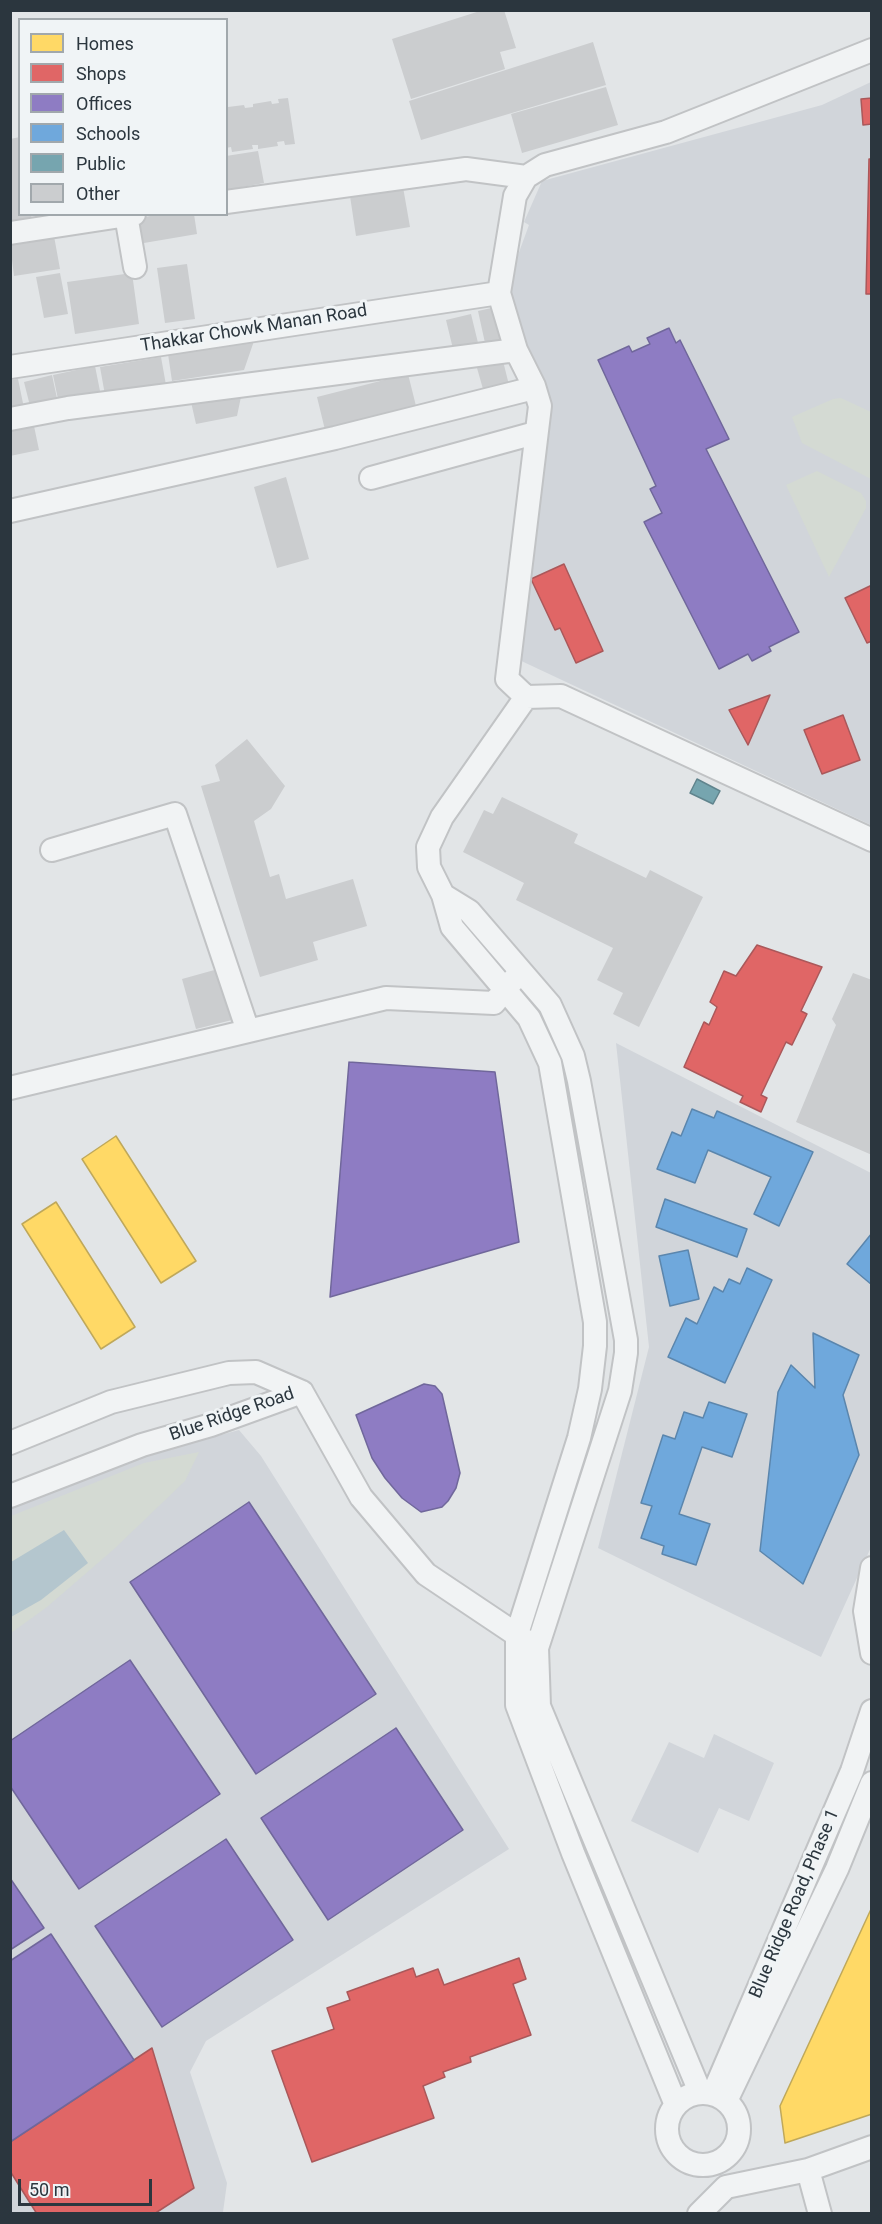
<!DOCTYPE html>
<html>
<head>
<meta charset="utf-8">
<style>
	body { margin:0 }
	#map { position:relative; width:882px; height:2224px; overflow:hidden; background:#e2e5e7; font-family:Roboto,sans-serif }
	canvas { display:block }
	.frame { position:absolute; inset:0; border:12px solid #2b363e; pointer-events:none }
	.legend { position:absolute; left:18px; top:18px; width:210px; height:198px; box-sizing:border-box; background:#f0f4f6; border:2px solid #a1a8ac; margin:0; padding:8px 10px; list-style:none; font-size:18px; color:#2b363e }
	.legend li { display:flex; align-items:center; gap:12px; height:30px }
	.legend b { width:30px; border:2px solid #a1a8ac }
	.scale { position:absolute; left:18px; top:2179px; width:134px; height:27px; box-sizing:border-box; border:3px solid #2b363e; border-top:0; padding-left:8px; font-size:18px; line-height:21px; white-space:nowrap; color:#2b363e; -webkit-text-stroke:4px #f0f4f6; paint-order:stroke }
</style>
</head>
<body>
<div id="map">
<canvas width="882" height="2224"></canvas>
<div class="frame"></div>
<ul class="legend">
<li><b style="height:16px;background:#ffd966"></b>Homes</li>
<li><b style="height:16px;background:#e06666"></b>Shops</li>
<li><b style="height:16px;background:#8e7cc3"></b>Offices</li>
<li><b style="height:16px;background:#6fa8dc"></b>Schools</li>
<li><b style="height:16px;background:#76a5af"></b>Public</li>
<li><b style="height:16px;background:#cbcdcf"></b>Other</li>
</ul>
<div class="scale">50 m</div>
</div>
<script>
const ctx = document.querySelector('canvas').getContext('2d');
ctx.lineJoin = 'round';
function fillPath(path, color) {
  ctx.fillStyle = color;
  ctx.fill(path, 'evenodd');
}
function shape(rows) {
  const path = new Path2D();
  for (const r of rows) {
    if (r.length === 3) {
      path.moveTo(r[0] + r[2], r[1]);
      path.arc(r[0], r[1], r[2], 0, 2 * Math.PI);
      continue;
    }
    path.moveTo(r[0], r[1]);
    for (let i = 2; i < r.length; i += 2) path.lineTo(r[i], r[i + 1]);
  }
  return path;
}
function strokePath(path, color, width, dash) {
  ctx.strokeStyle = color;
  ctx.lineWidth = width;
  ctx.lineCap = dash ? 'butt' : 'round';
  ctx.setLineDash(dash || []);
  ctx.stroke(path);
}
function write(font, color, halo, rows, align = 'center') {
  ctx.font = font + ' Roboto,sans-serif';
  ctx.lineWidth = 6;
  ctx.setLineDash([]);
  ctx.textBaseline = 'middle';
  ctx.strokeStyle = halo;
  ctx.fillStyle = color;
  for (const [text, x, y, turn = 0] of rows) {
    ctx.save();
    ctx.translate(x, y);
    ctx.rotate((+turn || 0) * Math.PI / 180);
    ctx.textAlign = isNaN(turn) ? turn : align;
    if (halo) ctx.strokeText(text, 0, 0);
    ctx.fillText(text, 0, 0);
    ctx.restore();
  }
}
const built = shape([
	[871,82,871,825,515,658,547,397,504,293,529,225,524,222,542,181,822,105],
	[616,1043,871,1173,872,1545,821,1657,598,1548,649,1347],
	[239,1430,261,1456,509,1849,206,2041,190,2072,227,2183,223,2212,11,2214,11,1508,129,1460],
	[714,1734,774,1763,749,1821,719,1808,698,1853,631,1821,669,1742,704,1758]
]);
const green = shape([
	[841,398,871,412,871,479,802,443,792,417,833,399],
	[817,471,861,493,866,501,866,508,829,577,786,485],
	[199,1452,185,1481,113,1550,47,1607,11,1633,11,1516,144,1463]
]);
const water = shape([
	[64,1530,88,1563,41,1600,11,1617,11,1562]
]);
const homes = shape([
	[116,1136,196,1261,161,1283,82,1159,116,1136],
	[56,1202,135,1327,101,1349,22,1224,56,1202],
	[872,1907,872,2114,785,2143,780,2106,872,1907]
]);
const shops = shape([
	[872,98,872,124,863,125,861,99,872,98],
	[869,159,872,159,872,294,866,294,869,159],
	[564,564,603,651,576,663,560,628,555,630,531,579,564,564],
	[872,585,872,641,867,643,845,598,872,585],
	[770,695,748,745,729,710,770,695],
	[843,715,860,760,822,774,804,730,843,715],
	[757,945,822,967,801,1011,807,1014,792,1045,786,1042,761,1095,767,1098,761,1112,740,1102,743,1096,684,1067,704,1022,709,1025,717,1007,710,1002,724,971,736,976,757,945],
	[519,1958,526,1979,513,1984,531,2035,470,2057,471,2062,443,2072,445,2077,423,2086,434,2118,312,2162,272,2051,334,2029,327,2008,350,2000,347,1992,413,1968,416,1977,438,1969,444,1985,519,1958],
	[152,2048,194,2188,154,2214,37,2214,10,2171,10,2142,152,2048]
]);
const offices = shape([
	[669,328,676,343,680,340,729,439,706,449,799,632,769,647,771,651,752,661,748,654,719,669,644,522,662,513,650,489,656,486,598,360,629,346,632,352,650,344,647,338,669,328],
	[349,1062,495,1072,519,1242,330,1297,349,1062],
	[424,1384,435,1386,442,1394,460,1473,456,1488,448,1501,442,1507,421,1512,402,1498,385,1478,372,1458,356,1415,424,1384],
	[249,1502,376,1694,256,1774,130,1582,249,1502],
	[130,1660,220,1794,79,1889,10,1786,10,1741,130,1660],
	[396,1728,463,1830,328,1920,261,1818,396,1728],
	[226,1839,293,1940,162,2027,95,1926,226,1839],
	[10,1878,44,1928,10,1950,10,1878],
	[51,1934,134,2060,10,2142,10,1961,51,1934]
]);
const schools = shape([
	[692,1109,714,1118,717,1111,813,1152,779,1226,754,1214,771,1177,708,1150,695,1183,657,1169,672,1132,681,1136,692,1109],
	[665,1199,747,1229,737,1257,656,1227,665,1199],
	[872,1233,872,1285,847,1264,872,1233],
	[688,1250,699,1299,670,1306,659,1256,688,1250],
	[747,1268,772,1280,725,1383,668,1357,686,1318,697,1324,714,1287,723,1292,729,1279,740,1284,747,1268],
	[813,1333,859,1355,843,1395,859,1455,803,1584,760,1551,778,1392,791,1365,815,1388,813,1333],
	[709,1402,747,1414,732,1457,702,1447,679,1514,710,1524,696,1565,662,1554,664,1546,641,1538,652,1506,641,1503,663,1435,675,1439,684,1412,703,1418,709,1402]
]);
const public = shape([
	[697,779,720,791,713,804,690,793,697,779]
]);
const building = shape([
	[483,10,504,10,516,48,500,52,505,69,411,99,392,39],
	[593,42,606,85,421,140,409,101],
	[606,87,618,125,522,153,511,114],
	[288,98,295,144,285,145,284,141,277,142,278,146,258,149,258,145,252,145,253,149,232,152,231,147,226,148,228,107,244,105,245,108,253,107,253,104,271,101,272,104,279,103,278,99],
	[20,137,20,214,31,214,32,221,10,225,10,139],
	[258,151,264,183,226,190,226,156],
	[403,187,410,227,356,236,350,196],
	[161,214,194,214,197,234,138,244,134,219],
	[54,236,60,269,14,276,10,243],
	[187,264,195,319,165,323,157,268],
	[60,273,68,314,44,318,36,277],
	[132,273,139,324,75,334,67,282],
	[496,307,504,339,485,343,478,311],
	[471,314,479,347,454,353,446,320],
	[254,341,244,370,172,381,168,354],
	[161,357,166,385,105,395,100,367],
	[503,361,510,389,485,396,477,368],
	[95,366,101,396,59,404,53,375],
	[408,374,417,410,326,434,317,397],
	[52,375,58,403,31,410,24,382],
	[18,379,24,408,10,411,10,380],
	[242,392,237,416,196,424,191,402],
	[34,426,39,450,10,456,10,431],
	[286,477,309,559,277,568,254,487],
	[247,739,285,786,271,809,254,821,270,877,279,874,286,899,353,879,367,926,313,942,318,960,260,977,201,786,220,781,215,765],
	[502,797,578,834,574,843,646,878,650,870,703,897,639,1027,613,1014,623,993,597,980,613,948,516,900,524,883,463,852,484,810,493,814],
	[218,969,232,1020,196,1029,182,979],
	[853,973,872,980,872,1155,796,1122,836,1025,832,1019]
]);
const minor = shape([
	[872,50,666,132,545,165,526,177,515,196,499,293,516,350,534,386,540,406,507,679,526,697,561,696,872,840],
	[226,202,466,169,526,177],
	[126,215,135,267],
	[10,233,134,214],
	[10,367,499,293],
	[10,419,68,408,516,350],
	[371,478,535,433],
	[10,511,335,438,534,388],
	[526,697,442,817,428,847,429,867,443,895,452,927,529,1018,550,1063,595,1322,595,1346,590,1389,579,1438,517,1634,517,1705,573,1853,676,2105],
	[52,850,175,814,248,1031],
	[443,895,469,911,550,1005,573,1056,579,1081,626,1340,626,1353,620,1391,537,1648,539,1706,700,2092],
	[10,1088,386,998,494,1003,515,978],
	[302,1392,361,1497,426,1574,529,1643],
	[10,1443,111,1402,229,1373,256,1372,302,1392],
	[10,1496,142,1445,211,1425,302,1392],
	[872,1568,865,1611,872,1653],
	[703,2129,36],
	[713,2094,852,1771,872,1711],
	[726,2101,837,1869,872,1783],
	[808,2170,820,2214],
	[699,2214,726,2187,808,2170,872,2147]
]);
const streetNames = [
	["Thakkar Chowk Manan Road",254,329,-9],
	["Blue Ridge Road",232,1415,-19],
	["Blue Ridge Road, Phase 1",795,1904,-67]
];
fillPath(built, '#d1d5da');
fillPath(green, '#d4dad3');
fillPath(water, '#b4c6ce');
fillPath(homes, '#ffd966');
strokePath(homes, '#bfa85a', 1.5);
fillPath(shops, '#e06666');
strokePath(shops, '#aa585a', 1.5);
fillPath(offices, '#8e7cc3');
strokePath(offices, '#70679b', 1.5);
fillPath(schools, '#6fa8dc');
strokePath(schools, '#5b86ad', 1.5);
fillPath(public, '#76a5af');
strokePath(public, '#60848d', 1.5);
fillPath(building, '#cbcdcf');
strokePath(minor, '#c1c3c5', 26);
strokePath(minor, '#f1f3f4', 22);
write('18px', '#2b363e', '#f0f4f6', streetNames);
</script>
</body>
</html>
